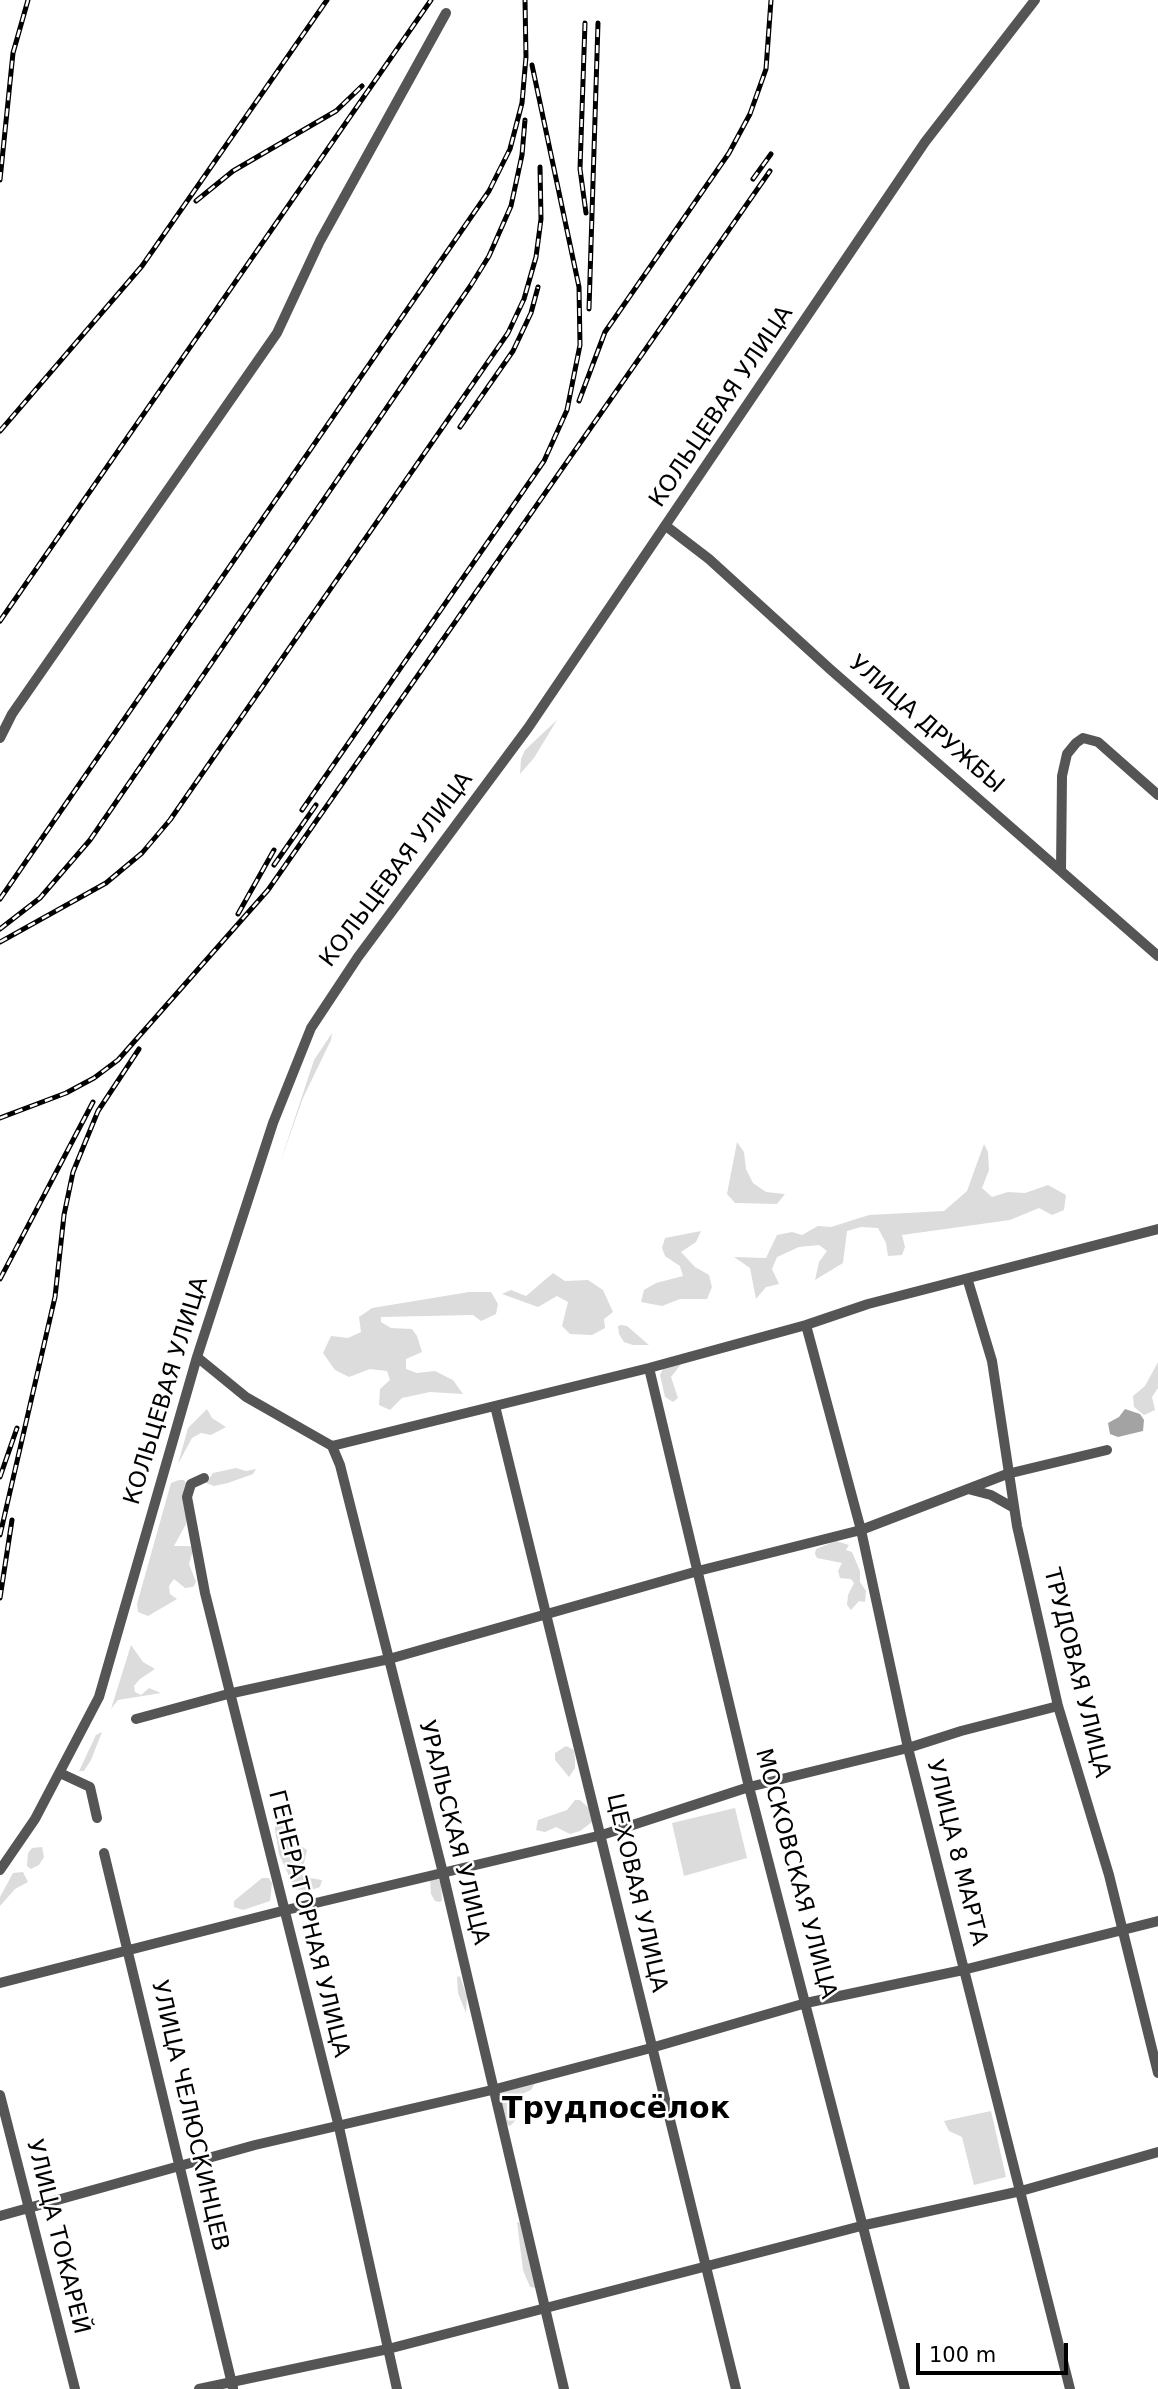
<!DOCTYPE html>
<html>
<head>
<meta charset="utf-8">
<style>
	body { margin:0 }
	#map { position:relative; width:1158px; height:2389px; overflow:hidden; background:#fff; font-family:"DejaVu Sans",sans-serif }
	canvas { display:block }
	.scale { position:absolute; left:916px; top:2343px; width:152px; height:32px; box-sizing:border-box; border:4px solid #000; border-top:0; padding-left:9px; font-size:21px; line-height:24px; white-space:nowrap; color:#000; -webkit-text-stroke:5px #fff; paint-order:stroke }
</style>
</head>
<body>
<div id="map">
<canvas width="1158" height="2389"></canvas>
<div class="scale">100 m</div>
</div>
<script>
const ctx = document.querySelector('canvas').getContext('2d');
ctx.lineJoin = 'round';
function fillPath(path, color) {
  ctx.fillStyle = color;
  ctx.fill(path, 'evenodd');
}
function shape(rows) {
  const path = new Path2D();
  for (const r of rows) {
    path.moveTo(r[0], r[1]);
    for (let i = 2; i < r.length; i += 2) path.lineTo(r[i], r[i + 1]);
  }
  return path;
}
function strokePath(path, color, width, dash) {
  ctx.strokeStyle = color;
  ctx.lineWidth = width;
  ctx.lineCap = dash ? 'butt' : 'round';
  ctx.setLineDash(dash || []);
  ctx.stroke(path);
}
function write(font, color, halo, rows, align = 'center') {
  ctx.font = font + ' "DejaVu Sans",sans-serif';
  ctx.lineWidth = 5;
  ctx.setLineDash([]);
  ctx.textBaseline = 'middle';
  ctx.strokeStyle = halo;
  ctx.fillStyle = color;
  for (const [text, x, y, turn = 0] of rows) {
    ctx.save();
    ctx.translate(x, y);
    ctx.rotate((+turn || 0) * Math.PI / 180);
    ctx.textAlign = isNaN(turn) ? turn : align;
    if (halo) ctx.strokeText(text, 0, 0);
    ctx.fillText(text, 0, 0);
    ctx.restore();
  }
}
const green = shape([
	[557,720,534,758,520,774,521,759,525,750],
	[332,1033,331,1040,303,1098,279,1166,314,1060],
	[737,1142,744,1152,746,1169,753,1183,766,1192,785,1194,777,1204,735,1203,727,1194],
	[984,1144,988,1152,989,1170,982,1188,992,1197,1008,1192,1025,1193,1048,1185,1066,1195,1064,1210,1052,1215,1039,1208,1010,1220,902,1235,905,1247,902,1255,888,1256,886,1243,878,1228,861,1227,847,1231,843,1263,815,1280,819,1262,827,1251,819,1245,799,1247,777,1257,772,1269,779,1284,766,1287,756,1299,750,1268,734,1257,766,1258,777,1235,792,1232,802,1235,818,1226,831,1227,869,1215,944,1211,967,1191],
	[701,1231,696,1242,681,1252,695,1267,709,1275,712,1287,707,1299,680,1299,662,1306,641,1302,644,1290,656,1283,683,1276,680,1266,665,1256,662,1248,665,1238],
	[553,1273,565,1281,588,1280,603,1290,613,1312,604,1319,605,1328,592,1335,570,1334,562,1326,568,1302,557,1296,538,1307,502,1294,511,1290,526,1296],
	[469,1292,491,1292,498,1304,496,1314,481,1321,473,1315,381,1317,381,1322,391,1328,412,1329,417,1336,422,1352,406,1359,406,1369,417,1373,435,1371,453,1380,463,1394,430,1392,402,1398,390,1410,379,1405,380,1389,390,1380,387,1371,370,1369,349,1377,335,1370,323,1353,331,1336,348,1338,361,1332,359,1317,372,1308],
	[621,1325,627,1326,649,1345,633,1345,624,1342,619,1334,618,1326],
	[1158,1362,1158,1388,1152,1397,1155,1410,1144,1415,1134,1407,1133,1396,1145,1386],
	[682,1363,671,1377,678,1398,673,1402,665,1397,660,1375,664,1367],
	[207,1409,212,1418,226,1427,211,1435,201,1433,192,1438,178,1464,188,1428],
	[236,1468,246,1471,256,1469,253,1474,228,1483,214,1486,206,1483,213,1473],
	[179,1480,184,1480,188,1486,187,1511,186,1524,174,1546,190,1546,193,1550,189,1564,196,1582,193,1587,185,1588,174,1579,169,1586,170,1594,177,1599,148,1616,138,1612,137,1604,171,1483],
	[836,1541,849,1545,846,1550,852,1552,860,1571,860,1582,866,1591,865,1602,859,1601,851,1610,847,1605,848,1595,854,1583,851,1579,840,1578,838,1571,842,1563,817,1558,815,1554,816,1549],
	[131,1645,143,1662,155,1669,140,1679,134,1686,135,1692,141,1695,149,1688,161,1693,118,1700,111,1709],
	[102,1732,91,1760,84,1771,79,1771,96,1735],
	[566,1746,574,1750,575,1760,575,1768,569,1777,555,1760,555,1753],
	[575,1800,580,1800,592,1811,592,1822,580,1831,570,1834,556,1827,545,1832,536,1830,538,1820,567,1810],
	[735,1808,747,1858,684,1876,672,1823],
	[281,1821,290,1839,307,1850,302,1872,304,1877,322,1880,320,1887,308,1891,295,1889,279,1854,275,1829,275,1822],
	[42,1847,44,1857,39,1865,31,1869,27,1866,28,1853,32,1848],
	[23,1872,28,1882,15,1889,0,1906,0,1897,13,1873],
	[262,1878,269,1878,272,1883,270,1901,243,1910,234,1907,234,1901],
	[430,1879,438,1879,441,1883,442,1900,440,1902,435,1901,431,1894],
	[460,1976,467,1997,466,2013,458,1993,457,1977],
	[535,2083,531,2090,513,2098,517,2119,510,2126,505,2124,499,2095,502,2091],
	[991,2111,1006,2177,974,2185,962,2137,949,2131,944,2121],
	[517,2222,521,2223,536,2288,530,2287,523,2270]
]);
const water = shape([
	[1125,1409,1140,1414,1144,1420,1143,1431,1118,1437,1110,1434,1108,1423,1119,1417]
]);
const minor = shape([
	[666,526,709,559,831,670,1158,956],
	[0,738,12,714,277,333,320,241,446,13],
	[1061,870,1062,776,1067,754,1076,743,1083,738,1098,742,1158,795],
	[968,1281,992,1361,1017,1526,1058,1706,1109,1875,1158,2073],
	[806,1325,861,1530,908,1748,1070,2389],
	[197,1357,246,1397,332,1446,340,1465,443,1873,564,2389],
	[649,1368,749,1787,905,2389],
	[495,1406,736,2389],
	[332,1446,649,1368,806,1325,868,1304,1158,1229],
	[204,1478,191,1484,187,1497,205,1593,339,2127,397,2389],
	[968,1489,991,1495,1014,1508],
	[136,1719,228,1694,389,1659,698,1571,861,1530,1007,1474,1107,1450],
	[60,1773,90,1787,97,1818],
	[104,1853,233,2388],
	[0,1870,35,1819,99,1697,197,1357,273,1123,311,1028,358,957,528,728,925,142,1035,0],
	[0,1983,282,1911,602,1835,749,1787,908,1748,961,1731,1058,1706],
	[0,2095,75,2389],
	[0,2216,255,2145,492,2090,651,2048,806,2003,963,1970,1158,1921],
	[199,2389,388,2349,865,2225,1021,2191,1158,2152]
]);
const rail = shape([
	[585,23,580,169,586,213],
	[753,179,771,154],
	[0,180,13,53,28,0],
	[196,201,233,171,336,111,362,86],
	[589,309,598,23],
	[579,401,605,332,729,153,750,114,766,69,771,0],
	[460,427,513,351,531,313,538,287],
	[0,431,142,266,327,0],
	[0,621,431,0],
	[302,810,544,461,567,410,580,345,579,287,532,65],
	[274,865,316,805],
	[0,899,489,191,510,149,522,103,526,57,525,0],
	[238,914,274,850],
	[0,929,40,898,90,840,471,285,489,256,511,206,522,155,525,120],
	[0,942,106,883,142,853,170,820,508,333,524,299,536,257,541,219,540,167],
	[0,1118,66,1093,94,1078,118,1060,268,890,770,171],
	[0,1279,93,1102],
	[0,1477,17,1428],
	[0,1535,55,1297,64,1215,73,1172,98,1111,139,1049],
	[0,1598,12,1520]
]);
const streetNames = [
	["КОЛЬЦЕВАЯ УЛИЦА",722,407,-56],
	["УЛИЦА ДРУЖБЫ",926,725,41],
	["КОЛЬЦЕВАЯ УЛИЦА",397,870,-53],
	["КОЛЬЦЕВАЯ УЛИЦА",167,1391,-73],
	["ТРУДОВАЯ УЛИЦА",1076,1673,76],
	["УРАЛЬСКАЯ УЛИЦА",453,1833,76],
	["УЛИЦА 8 МАРТА",956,1853,76],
	["МОСКОВСКАЯ УЛИЦА",795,1874,75],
	["ЦЕХОВАЯ УЛИЦА",636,1893,77],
	["ГЕНЕРАТОРНАЯ УЛИЦА",308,1924,76],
	["УЛИЦА ЧЕЛЮСКИНЦЕВ",189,2116,77],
	["УЛИЦА ТОКАРЕЙ",57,2237,76]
];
const districtNames = [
	["Трудпосёлок",616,2110]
];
fillPath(green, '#dcdcdc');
fillPath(water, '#a3a3a3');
strokePath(minor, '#555', 10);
strokePath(rail, '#000', 5);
strokePath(rail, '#fff', 2.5, [8]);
write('23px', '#000', '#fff', streetNames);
write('bold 30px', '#000', '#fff', districtNames);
</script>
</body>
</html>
